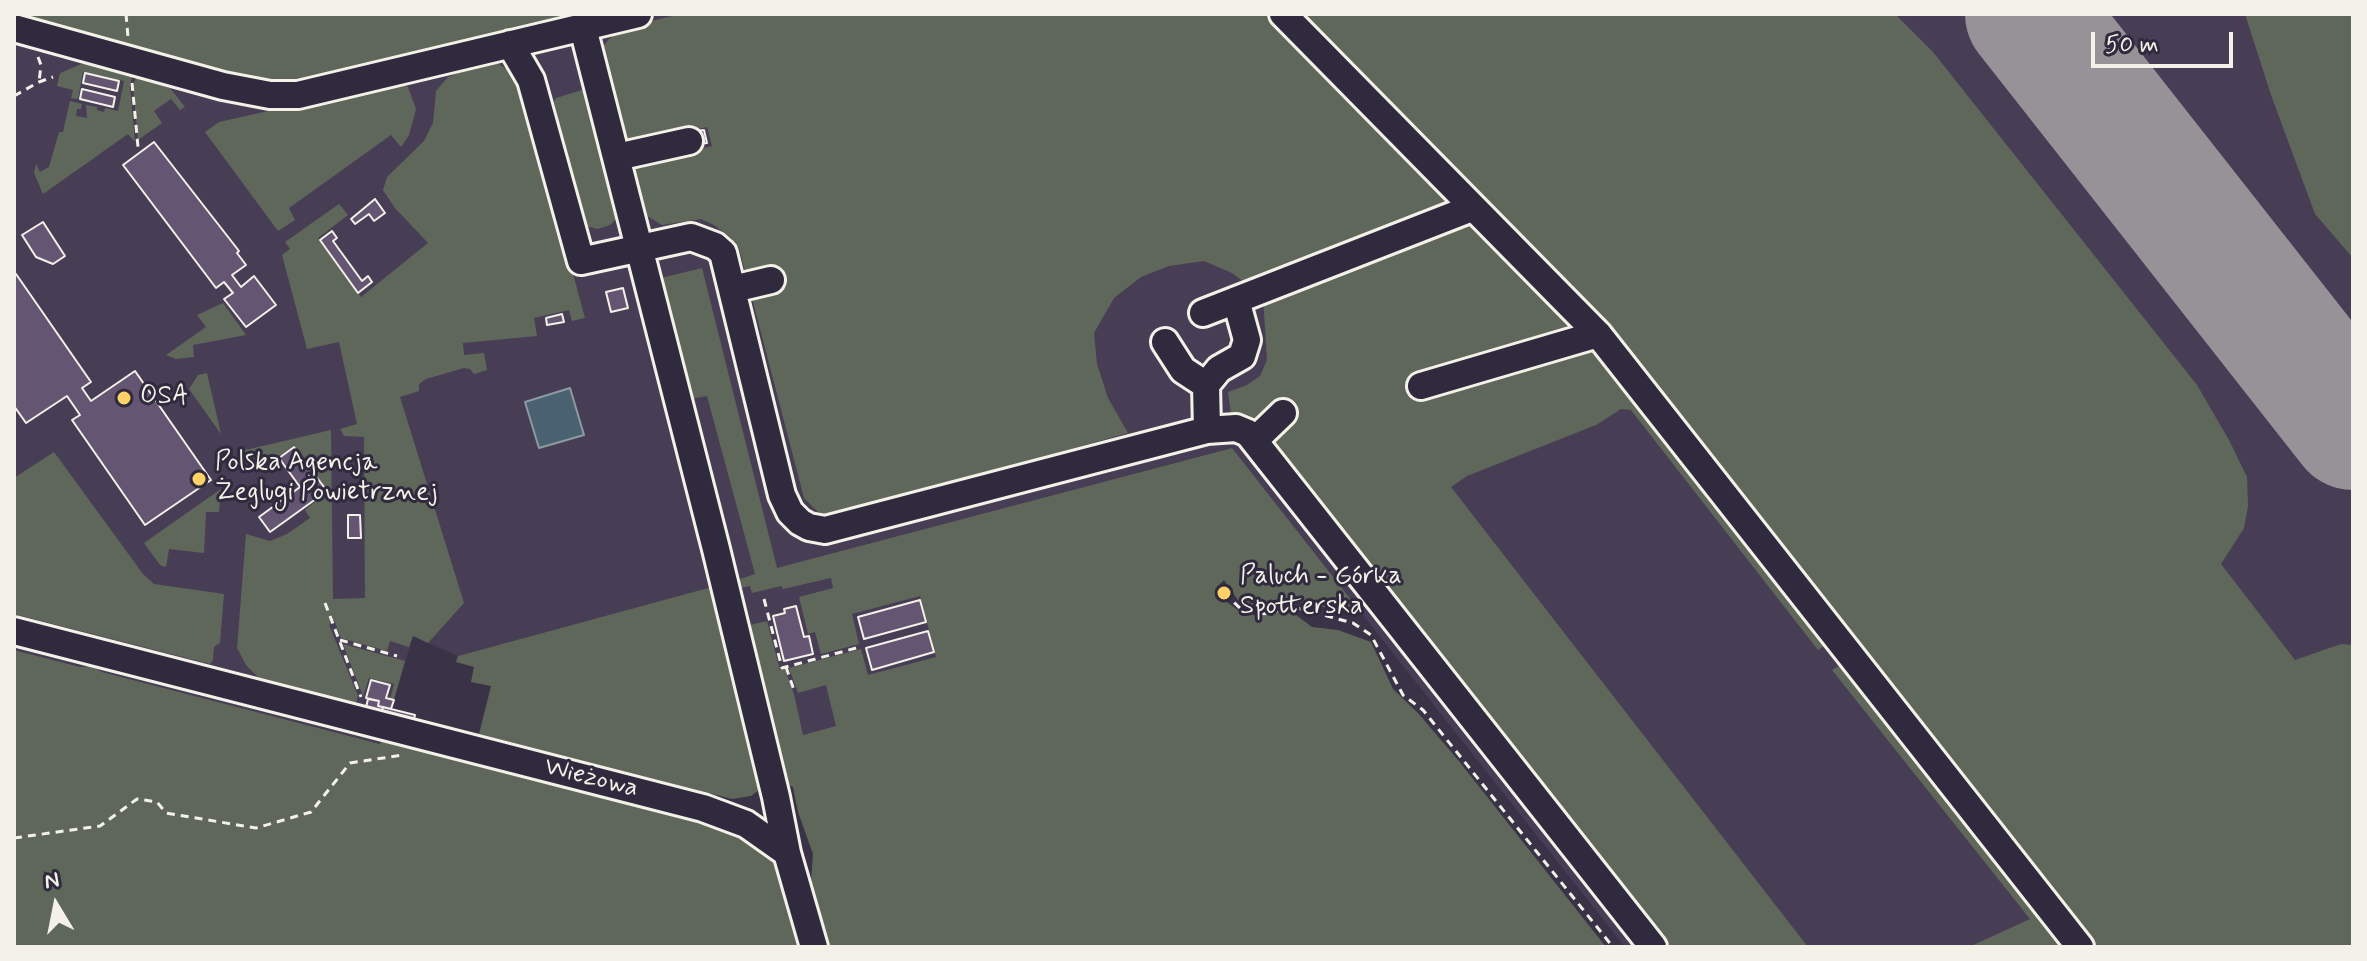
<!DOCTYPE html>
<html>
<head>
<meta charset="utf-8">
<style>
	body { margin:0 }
	#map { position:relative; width:2367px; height:961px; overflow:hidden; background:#3a3348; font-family:Mynerve,sans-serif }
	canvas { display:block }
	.frame { position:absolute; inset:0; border:16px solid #f4f1e8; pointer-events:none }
	.north { position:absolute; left:16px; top:865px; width:80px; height:80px; -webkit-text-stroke:6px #2f2a3d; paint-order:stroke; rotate:350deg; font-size:22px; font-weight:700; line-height:32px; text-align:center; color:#f4f1e8 }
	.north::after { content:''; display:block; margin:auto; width:28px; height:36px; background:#f4f1e8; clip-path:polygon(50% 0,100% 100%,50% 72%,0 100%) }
	.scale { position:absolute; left:2091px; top:32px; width:142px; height:36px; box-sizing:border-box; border:4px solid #f4f1e8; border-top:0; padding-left:10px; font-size:24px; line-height:28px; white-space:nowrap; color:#f4f1e8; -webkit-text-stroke:6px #2f2a3d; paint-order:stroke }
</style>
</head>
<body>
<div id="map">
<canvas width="2367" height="961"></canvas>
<div class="frame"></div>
<div class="north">N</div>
<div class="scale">50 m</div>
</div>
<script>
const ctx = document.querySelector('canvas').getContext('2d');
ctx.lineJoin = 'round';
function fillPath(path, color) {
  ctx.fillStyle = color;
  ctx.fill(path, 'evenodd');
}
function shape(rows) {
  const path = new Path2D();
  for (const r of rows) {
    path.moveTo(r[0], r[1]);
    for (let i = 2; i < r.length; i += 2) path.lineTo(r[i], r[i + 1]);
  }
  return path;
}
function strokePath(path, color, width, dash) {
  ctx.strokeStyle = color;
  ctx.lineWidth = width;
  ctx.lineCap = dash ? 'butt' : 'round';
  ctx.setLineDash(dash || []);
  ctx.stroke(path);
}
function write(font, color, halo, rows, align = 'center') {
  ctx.font = font + ' Mynerve,sans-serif';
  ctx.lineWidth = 6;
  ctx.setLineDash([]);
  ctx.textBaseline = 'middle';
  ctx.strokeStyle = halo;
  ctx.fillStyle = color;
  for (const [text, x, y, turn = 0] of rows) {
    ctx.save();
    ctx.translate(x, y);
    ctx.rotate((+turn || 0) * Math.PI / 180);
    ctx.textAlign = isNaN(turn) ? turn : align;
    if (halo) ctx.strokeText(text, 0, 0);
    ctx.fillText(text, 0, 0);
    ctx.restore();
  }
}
const built = shape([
	[14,14,2353,14,2353,947,1625,947,1231,448,938,526,980,764,793,787,734,581,458,656,413,636,391,709,383,708,376,736,382,738,381,744,102,672,92,666,80,667,14,650]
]);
const green = shape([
	[14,14,587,14,287,84,253,83],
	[681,14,1269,14,1459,205,1249,286,1232,273,1204,261,1169,266,1141,277,1114,298,1094,333,1097,364,1108,398,1128,433,832,516,818,512,804,498,739,248,731,238,714,225,701,219,662,225,644,214,629,166,712,146,707,127,625,146,603,58,603,47,608,40,626,27],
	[1297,14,1895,14,1933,52,2197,385,2229,440,2247,477,2248,506,2244,528,2221,564,2295,660,2341,644,2353,645,2353,947,2094,947,1603,324],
	[2245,14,2353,14,2353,258,2315,214,2271,95],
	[493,60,512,73,526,101,585,318,572,321,569,310,534,318,537,336,463,343,464,355,484,353,487,370,474,374,470,369,464,368,426,379,419,384,419,391,400,397,464,603,428,643,413,636,409,647,390,641,387,651,341,638,334,620,329,625,358,696,356,703,258,677,246,665,237,648,246,534,270,541,287,534,310,518,305,510,328,491,294,445,269,464,245,457,241,451,331,430,333,599,365,598,364,437,344,436,340,429,357,424,339,342,307,349,282,255,290,249,285,242,339,204,348,215,318,238,361,297,428,243,395,208,383,190,387,177,424,141,433,123,436,91,448,77],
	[84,63,132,77,130,86,135,142,128,134,43,194,34,173,36,164,40,172,49,167,59,132,63,132,70,101,82,104,81,109,77,109,76,116,87,118,86,105,97,107,97,110,104,112,105,108,118,111,124,81,83,72,78,99,71,98,73,90,57,86,60,73],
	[136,78,170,88,185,107,180,110,171,99,154,111,162,123,138,140,133,86],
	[402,81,408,87,416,109,409,135,401,147,391,135,289,208,295,220,278,231,205,132,219,122],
	[582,90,590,91,618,211,616,219,610,225,598,229,585,226,582,220,554,102,556,98],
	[1472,219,1595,346,1822,638,1824,646,1818,650,1631,410,1621,409,1596,425,1467,476,1451,487,1808,947,1669,947,1269,436,1255,424,1231,414,1228,392,1247,385,1260,376,1267,360,1263,296],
	[702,268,777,568,1232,448,1363,615,1294,601,1268,611,1242,606,1224,580,1215,589,1220,597,1239,611,1247,611,1257,617,1288,609,1312,627,1338,630,1371,642,1393,689,1418,713,1458,760,1606,947,828,947,811,881,813,854,798,812,793,787,785,783,746,626,767,621,780,670,785,669,794,694,803,735,836,726,826,685,798,693,789,668,861,649,868,675,936,657,920,596,852,614,859,644,821,654,815,632,808,634,799,597,833,588,831,578,783,589,781,586,752,593,750,586,736,589,734,581,755,574,707,396,690,399,661,278],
	[223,303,246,335,193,345,194,357,176,359,166,355,206,327,197,315],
	[207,373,221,434,189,389,198,375],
	[54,452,143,574,154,584,224,594,220,643,214,647,213,660,210,664,14,614,14,478],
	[221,489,219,512,206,512,204,553,169,549,166,567,160,565,144,543],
	[719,585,766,785,751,796,732,799,479,734,491,686,471,682,474,667,456,662,458,656],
	[343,644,405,661,394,700,390,699,394,684,369,678,363,696],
	[14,650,80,667,92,666,102,672,380,744,382,738,730,827,771,859,780,870,806,947,14,947],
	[1837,667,1844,667,2070,947,1969,947,2030,919,1832,670]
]);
const water = shape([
	[570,388,584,435,539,448,525,402,570,388]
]);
const runway = shape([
	[2029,14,2353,426]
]);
const building = shape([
	[85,73,119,81,117,91,83,83,85,73],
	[82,89,115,97,113,107,80,99,82,89],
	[704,130,707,143,698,144,696,131,704,130],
	[154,142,239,251,237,253,246,265,232,275,241,287,254,276,276,305,246,327,224,299,233,293,224,282,216,288,123,165,154,142],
	[375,199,385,213,374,221,369,214,355,224,351,219,375,199],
	[43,222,65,256,53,264,36,257,22,235,43,222],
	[332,231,337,238,333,241,362,281,368,276,372,282,358,293,320,240,332,231],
	[16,274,91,382,82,388,91,401,135,371,211,480,145,525,72,420,80,415,67,396,26,423,14,406,14,276,16,274],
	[623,288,628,308,611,312,606,292,623,288],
	[562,314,564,322,547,325,546,318,562,314],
	[294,447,327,491,270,532,259,517,300,487,279,458,294,447],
	[348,515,360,515,361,538,348,538,348,515],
	[920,600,926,622,864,639,858,617,920,600],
	[796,606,804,637,809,636,813,654,784,661,773,616,785,613,784,609,796,606],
	[928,631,934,652,872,670,866,648,928,631],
	[371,680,390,685,386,698,394,700,391,709,378,706,379,701,366,698,371,680],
	[368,699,379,701,378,706,383,707,380,716,365,712,368,699],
	[383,707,415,715,408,744,376,737,383,707]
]);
const path = shape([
	[126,14,128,37],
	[38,57,41,65,39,82],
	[132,83,138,147],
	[14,96,39,82,53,77],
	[1224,593,1241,609,1246,608,1260,614,1274,613,1282,607,1293,607,1353,623,1371,635,1403,695,1423,710,1613,947],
	[764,599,782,668,860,647],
	[325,603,361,697],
	[340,640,397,656],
	[786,667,795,693],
	[14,838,100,826,137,799,157,802,166,813,256,828,311,812,350,763,403,755]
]);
const minor = shape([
	[1283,14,1598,334,2080,947],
	[14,28,223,86,270,95,298,95,638,14],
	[583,28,716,549,776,797,787,853,814,947],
	[510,44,531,80,581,261,691,237,715,246,723,253,782,495,790,512,800,522,809,527,825,530,1207,430,1236,428,1248,433,1653,947],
	[617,157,689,141],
	[733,289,771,280],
	[1203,313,1472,208],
	[1165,342,1183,370,1206,385],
	[1421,386,1598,334],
	[1207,430,1206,385,1219,369,1242,356,1247,340,1236,300],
	[1255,440,1283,413],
	[14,631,703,808,746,824,787,853]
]);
const markers = [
	[124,398,8,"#ffd166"],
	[199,479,8,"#ffd166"],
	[1224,593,8,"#ffd166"]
];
const poiNames = [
	["OSA",140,398],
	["Polska Agencja",215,464],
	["Żeglugi Powietrznej",215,494],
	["Paluch - Górka",1240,578],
	["Spotterska",1240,608]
];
const streetNames = [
	["Wieżowa",591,779,14]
];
fillPath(built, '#473e55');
fillPath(green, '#5f675b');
fillPath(water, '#496171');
strokePath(water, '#8d9ba1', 2);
strokePath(runway, '#979298', 128);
fillPath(building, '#645673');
strokePath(building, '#f4f1e8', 2);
strokePath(minor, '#f4f1e8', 32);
strokePath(path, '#f4f1e8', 3, [8, 6]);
strokePath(minor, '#2f2a3d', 26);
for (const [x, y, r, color] of markers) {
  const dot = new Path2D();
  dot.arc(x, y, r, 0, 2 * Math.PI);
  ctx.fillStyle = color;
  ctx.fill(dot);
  strokePath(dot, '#2f2a3d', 3);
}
write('26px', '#f4f1e8', '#2f2a3d', poiNames, 'left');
write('26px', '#f4f1e8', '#2f2a3d', streetNames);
</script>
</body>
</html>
